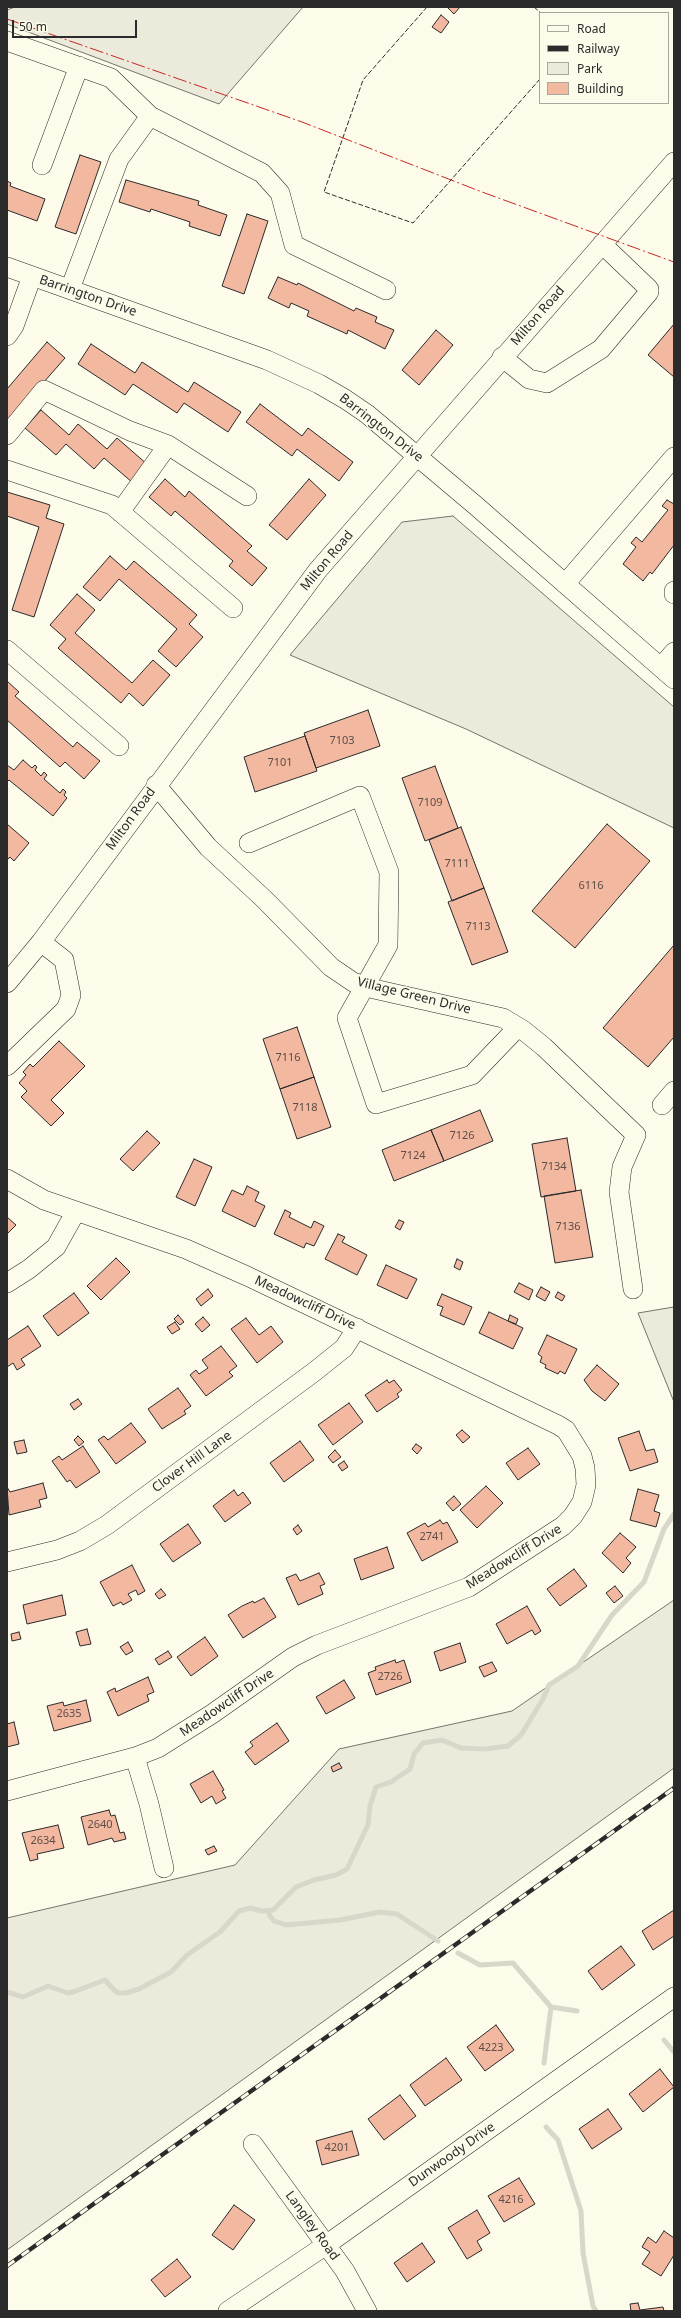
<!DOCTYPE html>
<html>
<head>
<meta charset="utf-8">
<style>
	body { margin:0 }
	#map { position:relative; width:681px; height:2318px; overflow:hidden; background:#fdfbea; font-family:"Noto Sans",sans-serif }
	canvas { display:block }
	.frame { position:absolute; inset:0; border:8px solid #2b2b2b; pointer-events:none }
	.legend { position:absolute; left:539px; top:12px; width:130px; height:92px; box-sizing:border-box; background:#fdfbea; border:1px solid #a9a89e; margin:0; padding:5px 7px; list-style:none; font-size:12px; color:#2b2b2b }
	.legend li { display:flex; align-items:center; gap:8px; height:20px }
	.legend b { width:20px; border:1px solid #a9a89e }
	.scale { position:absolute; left:12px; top:20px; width:125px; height:18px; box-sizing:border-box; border:2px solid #2b2b2b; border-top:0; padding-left:5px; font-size:12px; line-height:14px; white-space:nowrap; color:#2b2b2b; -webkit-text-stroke:3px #fdfbea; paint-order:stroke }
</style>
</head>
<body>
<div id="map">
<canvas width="681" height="2318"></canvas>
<div class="frame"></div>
<ul class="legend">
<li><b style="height:5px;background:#fdfbea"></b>Road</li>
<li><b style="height:5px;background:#2b2b2b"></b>Railway</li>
<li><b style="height:11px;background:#ecebdb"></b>Park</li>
<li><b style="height:11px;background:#f2b8a0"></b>Building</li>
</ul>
<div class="scale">50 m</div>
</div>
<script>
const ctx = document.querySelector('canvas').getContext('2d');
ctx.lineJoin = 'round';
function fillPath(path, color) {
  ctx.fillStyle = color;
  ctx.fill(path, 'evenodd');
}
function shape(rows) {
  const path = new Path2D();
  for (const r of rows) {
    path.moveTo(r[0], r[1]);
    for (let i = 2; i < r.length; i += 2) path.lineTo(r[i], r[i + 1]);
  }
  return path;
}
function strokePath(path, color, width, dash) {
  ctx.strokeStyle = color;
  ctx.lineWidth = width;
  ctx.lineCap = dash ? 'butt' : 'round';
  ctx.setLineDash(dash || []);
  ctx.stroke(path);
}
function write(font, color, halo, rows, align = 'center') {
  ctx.font = font + ' "Noto Sans",sans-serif';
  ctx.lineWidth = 3;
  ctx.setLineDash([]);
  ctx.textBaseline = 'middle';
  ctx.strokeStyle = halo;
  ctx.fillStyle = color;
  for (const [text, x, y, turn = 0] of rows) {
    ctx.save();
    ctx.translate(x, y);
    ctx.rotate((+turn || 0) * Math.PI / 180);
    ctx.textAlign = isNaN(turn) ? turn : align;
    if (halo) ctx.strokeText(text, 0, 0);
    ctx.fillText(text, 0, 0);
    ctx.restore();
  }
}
const green = shape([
	[15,7,303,7,219,104,7,24,7,10,15,7],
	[453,516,674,707,674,828,466,729,290,655,402,522,453,516],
	[674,1307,674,1402,638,1313,674,1307],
	[674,1600,674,1768,7,2250,7,1918,235,1865,339,1749,512,1711,674,1600]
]);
const stream = shape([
	[268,1911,270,1916,274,1921,286,1925,340,1920,380,1912,397,1914,438,1941],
	[458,1953,480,1965,513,1963,551,2007,577,2011],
	[7,1992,23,1997,48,1986,68,1993,73,1992,105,1980,115,1991,119,1993,126,1993,139,1989,171,1972,187,1955,220,1932,239,1911,250,1908,262,1911,273,1910,296,1887,314,1880,336,1875,347,1869,368,1825,370,1806,376,1787,391,1782,410,1769,414,1754,423,1743,442,1740,461,1748,485,1749,508,1746,521,1735,543,1699,549,1685,578,1666,612,1615,644,1582,664,1529,674,1514],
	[664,2040,674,2052],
	[544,2063,551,2007],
	[546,2127,558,2140,581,2211,583,2253,593,2306,596,2311]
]);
const building = shape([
	[447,7,460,7,454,14,447,7],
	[441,15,449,22,441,33,432,27,441,15],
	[80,155,101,162,76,234,55,227,80,155],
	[126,180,199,201,198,205,227,215,220,236,189,226,190,222,151,209,150,212,119,202,126,180],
	[7,181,11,183,10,186,45,199,37,221,7,210,7,181],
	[247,214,268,221,244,294,222,286,247,214],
	[278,277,297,285,298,283,354,311,356,308,377,317,375,322,394,330,385,349,348,330,347,334,307,316,309,311,291,303,289,308,268,298,278,277],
	[674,324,674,377,648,355,674,324],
	[436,330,453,345,419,385,402,370,436,330],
	[47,342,65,358,7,424,7,389,47,342],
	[91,344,135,373,142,362,188,392,194,382,241,412,228,432,184,403,177,413,133,384,125,395,78,364,91,344],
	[260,404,302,436,308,428,353,462,339,481,297,449,292,456,246,422,260,404],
	[41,410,69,435,78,424,107,449,117,438,148,465,133,483,104,458,94,469,66,444,56,455,25,428,41,410],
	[165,479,185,497,189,491,252,546,247,551,267,568,252,586,229,566,233,561,175,511,171,516,149,497,165,479],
	[309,479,326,495,287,540,269,525,309,479],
	[7,492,50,505,46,518,64,524,34,617,12,610,39,527,7,516,7,492],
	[667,500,674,504,674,545,652,574,650,572,643,581,623,564,636,547,631,543,636,537,642,542,668,510,662,506,667,500],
	[110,556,126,570,134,561,197,615,189,624,203,637,176,667,158,651,177,629,119,579,100,601,83,587,110,556],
	[77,594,95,610,75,633,132,683,153,660,170,675,143,706,129,693,121,703,58,648,66,639,50,625,77,594],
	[7,681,19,692,15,696,73,747,77,742,100,761,84,779,65,762,60,767,7,720,7,681],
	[368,710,380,746,316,768,304,733,368,710],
	[305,736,317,771,255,792,244,757,305,736],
	[23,760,32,768,35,765,37,767,35,770,41,776,44,772,47,775,44,779,60,793,63,789,66,792,64,795,67,798,53,816,9,780,7,782,7,765,14,770,23,760],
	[435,766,458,828,425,841,402,778,435,766],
	[7,824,29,843,14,861,10,857,7,860,7,824],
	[607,824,650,861,575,948,532,911,607,824],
	[461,827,484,888,452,901,429,840,461,827],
	[484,888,508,952,472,965,448,902,484,888],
	[674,945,674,1037,648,1067,603,1028,674,945],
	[297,1027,314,1077,280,1089,263,1039,297,1027],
	[59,1041,85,1066,51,1100,64,1113,51,1126,21,1097,27,1091,19,1083,26,1075,23,1072,30,1064,33,1067,59,1041],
	[314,1077,331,1127,297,1139,280,1089,314,1077],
	[480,1110,493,1141,444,1161,431,1130,480,1110],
	[431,1130,444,1161,394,1181,382,1150,431,1130],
	[147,1131,160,1143,133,1171,120,1159,147,1131],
	[567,1138,576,1191,541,1197,532,1144,567,1138],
	[194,1159,212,1167,195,1206,176,1197,194,1159],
	[247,1186,259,1192,255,1201,265,1206,255,1227,222,1211,232,1190,243,1195,247,1186],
	[581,1190,593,1257,555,1263,544,1196,581,1190],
	[285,1210,291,1213,289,1217,311,1228,314,1221,324,1226,314,1246,306,1243,304,1248,274,1234,285,1210],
	[7,1217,16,1225,7,1234,7,1217],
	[399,1220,404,1222,400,1230,395,1227,399,1220],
	[338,1234,345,1237,342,1242,367,1255,357,1275,325,1259,338,1234],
	[116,1258,130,1272,101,1300,87,1286,116,1258],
	[457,1259,463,1262,460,1270,454,1267,457,1259],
	[386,1265,417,1279,407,1299,377,1285,386,1265],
	[519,1283,533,1290,529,1300,514,1292,519,1283],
	[541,1287,550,1292,545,1301,536,1296,541,1287],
	[208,1289,213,1296,201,1306,196,1299,208,1289],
	[558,1292,565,1296,562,1301,555,1297,558,1292],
	[74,1293,89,1313,58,1336,43,1316,74,1293],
	[442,1294,472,1307,464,1325,440,1315,443,1307,437,1305,442,1294],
	[489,1312,523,1328,513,1349,479,1333,489,1312],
	[178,1315,184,1322,180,1325,174,1319,178,1315],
	[510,1315,518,1319,516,1324,508,1321,510,1315],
	[203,1317,210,1325,202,1332,195,1324,203,1317],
	[246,1318,259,1335,271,1326,283,1342,257,1363,231,1329,246,1318],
	[175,1322,180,1329,172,1334,167,1327,175,1322],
	[28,1326,41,1346,21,1359,25,1365,17,1370,13,1363,7,1367,7,1340,28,1326],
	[547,1335,577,1349,565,1374,560,1371,558,1374,545,1368,546,1365,540,1362,542,1357,538,1354,547,1335],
	[221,1346,237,1366,229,1372,233,1376,206,1396,190,1375,196,1370,199,1374,208,1368,202,1360,221,1346],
	[597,1365,619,1384,605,1401,592,1391,584,1380,597,1365],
	[387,1380,389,1383,394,1380,402,1390,397,1394,399,1397,377,1412,365,1395,387,1380],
	[178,1388,191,1406,184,1411,186,1414,162,1429,148,1409,178,1388],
	[78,1399,82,1404,74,1410,70,1404,78,1399],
	[349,1403,363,1422,333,1445,318,1425,349,1403],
	[131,1423,146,1442,116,1464,98,1440,104,1436,108,1440,131,1423],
	[462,1430,470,1437,463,1443,456,1435,462,1430],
	[639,1431,646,1451,654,1449,658,1462,630,1471,618,1438,639,1431],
	[78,1436,84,1442,79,1446,74,1440,78,1436],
	[24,1440,27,1452,17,1454,14,1442,24,1440],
	[300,1441,314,1460,284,1482,270,1463,300,1441],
	[416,1444,422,1448,417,1454,412,1449,416,1444],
	[83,1446,100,1472,76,1488,70,1480,67,1482,52,1461,59,1456,62,1460,83,1446],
	[528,1448,540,1464,518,1480,506,1463,528,1448],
	[335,1450,341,1457,333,1463,328,1457,335,1450],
	[344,1461,348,1467,342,1471,338,1465,344,1461],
	[43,1483,47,1498,39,1500,41,1507,9,1515,7,1487,10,1492,43,1483],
	[486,1486,503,1503,477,1528,460,1510,486,1486],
	[638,1489,659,1495,654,1511,660,1513,656,1527,630,1520,638,1489],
	[234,1490,238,1496,243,1492,251,1503,225,1522,213,1506,234,1490],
	[454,1496,461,1504,453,1511,446,1503,454,1496],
	[440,1520,443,1524,447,1522,458,1542,422,1561,407,1533,425,1523,428,1527,440,1520],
	[188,1524,201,1543,173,1562,160,1544,188,1524],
	[298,1525,302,1531,297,1535,293,1529,298,1525],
	[620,1533,636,1547,626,1558,631,1563,623,1573,602,1553,620,1533],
	[387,1547,394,1568,361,1580,354,1559,387,1547],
	[132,1565,145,1591,138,1595,136,1590,128,1594,132,1600,123,1605,121,1602,113,1606,100,1582,132,1565],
	[574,1569,587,1586,560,1606,547,1589,574,1569],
	[319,1573,325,1584,320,1586,323,1594,298,1605,286,1578,296,1574,300,1581,319,1573],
	[615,1586,623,1596,614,1603,606,1593,615,1586],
	[161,1589,166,1595,159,1599,155,1594,161,1589],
	[62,1595,66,1615,27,1624,23,1605,62,1595],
	[264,1598,276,1617,243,1638,228,1615,242,1606,253,1601,254,1603,264,1598],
	[527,1606,541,1631,535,1635,532,1630,507,1644,496,1624,527,1606],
	[87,1629,91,1644,80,1646,76,1632,87,1629],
	[19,1632,21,1639,12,1641,11,1634,19,1632],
	[205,1637,218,1656,191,1676,177,1657,205,1637],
	[128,1642,133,1651,126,1655,120,1647,128,1642],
	[460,1643,466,1662,440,1671,434,1652,460,1643],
	[168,1651,172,1657,159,1665,155,1659,168,1651],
	[395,1660,396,1663,404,1660,411,1682,376,1695,368,1673,376,1670,375,1667,395,1660],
	[492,1662,497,1671,484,1677,479,1667,492,1662],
	[148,1677,154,1692,147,1695,149,1701,118,1716,107,1692,115,1688,116,1692,148,1677],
	[344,1680,355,1698,326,1714,316,1697,344,1680],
	[86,1700,91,1721,54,1731,47,1706,63,1702,64,1706,86,1700],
	[14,1722,19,1744,7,1747,7,1724,14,1722],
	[277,1723,289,1741,255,1765,245,1752,253,1746,250,1742,277,1723],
	[339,1763,342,1768,333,1772,331,1767,339,1763],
	[213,1771,224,1790,222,1791,226,1798,216,1804,212,1796,201,1803,190,1784,213,1771],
	[109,1810,111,1816,115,1815,120,1833,124,1832,126,1839,114,1842,112,1838,88,1845,81,1817,109,1810],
	[58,1825,64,1848,37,1854,38,1859,30,1861,22,1833,58,1825],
	[214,1846,217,1851,208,1855,205,1850,214,1846],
	[674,1910,674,1936,653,1950,642,1931,674,1910],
	[621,1946,635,1965,602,1990,588,1971,621,1946],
	[496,2025,514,2050,485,2071,467,2047,496,2025],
	[446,2058,462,2080,425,2106,410,2085,446,2058],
	[660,2069,674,2087,643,2112,629,2094,660,2069],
	[400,2095,416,2116,384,2140,368,2119,400,2095],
	[608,2109,622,2129,592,2149,579,2129,608,2109],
	[352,2131,359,2155,322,2165,316,2141,352,2131],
	[519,2178,535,2204,504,2222,488,2196,519,2178],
	[234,2205,255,2220,233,2250,212,2235,234,2205],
	[477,2210,490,2233,477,2241,482,2250,467,2259,448,2228,477,2210],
	[664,2231,674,2238,674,2255,661,2276,642,2264,650,2252,642,2247,648,2237,656,2243,664,2231],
	[422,2243,435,2262,407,2282,394,2263,422,2243],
	[177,2259,191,2277,165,2297,151,2280,177,2259],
	[638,2303,640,2310,663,2307,664,2311,631,2311,630,2304,638,2303]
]);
const minor = shape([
	[7,41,111,78,150,116,262,173,280,193,294,245,386,290],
	[42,165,79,66],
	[7,267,267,360,319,384,345,399,367,414,475,505,674,679],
	[70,289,119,159,150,116],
	[7,336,14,326,32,276],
	[502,357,529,379,547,383,601,349,649,292,649,289,602,244],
	[7,435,44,390,130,431,168,445,120,512],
	[168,445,247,496],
	[7,470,112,505,233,608],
	[565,584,674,457],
	[674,591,674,594],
	[7,650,119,746],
	[661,667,674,652],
	[156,785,208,847,264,899,331,967,353,982,374,989,503,1018,523,1030,544,1047,636,1135,622,1167,619,1192,633,1289],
	[249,843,360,796,389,872,388,945,347,1018,376,1104,472,1075,518,1027],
	[7,983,41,942,318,570,674,162],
	[7,1066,66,1009,69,1001,71,995,64,960,41,942],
	[662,1105,674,1091],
	[7,1179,44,1200,186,1249,247,1276,558,1425,566,1430,582,1456,585,1468,586,1485,582,1502,573,1516,563,1526,469,1587,317,1645,293,1657,212,1714,158,1748,135,1757,7,1791],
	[7,1283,29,1269,56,1247,75,1213],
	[7,1562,57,1550,80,1541,107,1525,314,1372,344,1348,357,1328],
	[135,1757,149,1804,164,1868],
	[253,2144,345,2271,367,2311],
	[228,2311,326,2245,674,1997]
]);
const rail = shape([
	[7,2266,674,1788]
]);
const fence = shape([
	[427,7,363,80,324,192,413,223,540,79],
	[534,7,541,13]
]);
const power = shape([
	[7,19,302,122,482,192,674,262]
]);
const numberNames = [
	["7103",342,741],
	["7101",280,763],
	["7109",430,803],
	["7111",457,864],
	["6116",591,886],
	["7113",478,927],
	["7116",288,1058],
	["7118",305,1108],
	["7126",462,1136],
	["7124",413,1156],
	["7134",554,1167],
	["7136",568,1227],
	["2741",432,1537],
	["2726",390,1677],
	["2635",69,1714],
	["2640",100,1825],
	["2634",43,1841],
	["4223",491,2048],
	["4201",337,2148],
	["4216",511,2200]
];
const streetNames = [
	["Barrington Drive",88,296,19],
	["Milton Road",538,316,-49],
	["Barrington Drive",381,428,38],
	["Milton Road",327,561,-50],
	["Milton Road",131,819,-54],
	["Village Green Drive",414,996,14],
	["Meadowcliff Drive",305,1303,25],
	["Clover Hill Lane",192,1462,-36],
	["Meadowcliff Drive",514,1557,-32],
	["Meadowcliff Drive",227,1703,-34],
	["Dunwoody Drive",452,2155,-35],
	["Langley Road",312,2226,54]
];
fillPath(green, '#ecebdb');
strokePath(green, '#74746e', 1);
strokePath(stream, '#d8d7c9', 5);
fillPath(building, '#f2b8a0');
strokePath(building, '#2b2b2b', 1);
strokePath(minor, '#2b2b2b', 20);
strokePath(minor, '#fdfbea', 19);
strokePath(rail, '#2b2b2b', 4.5);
strokePath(rail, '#fdfbea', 3, [9]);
strokePath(fence, '#2b2b2b', 1, [5, 2]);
strokePath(power, '#c62828', 1, [14, 3, 2, 3]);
write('11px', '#5d4e48', null, numberNames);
write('13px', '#2b2b2b', '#fdfbea', streetNames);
</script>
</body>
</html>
